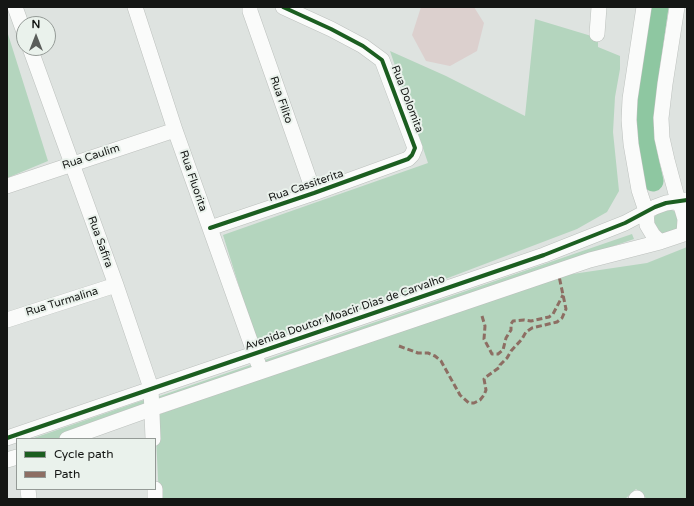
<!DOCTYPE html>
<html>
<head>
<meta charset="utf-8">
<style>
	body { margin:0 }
	#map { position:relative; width:694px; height:506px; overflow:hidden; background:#dee3e0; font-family:"Varela Round",sans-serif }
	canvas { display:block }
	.frame { position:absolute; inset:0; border:8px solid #141614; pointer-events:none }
	.legend { position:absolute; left:16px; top:438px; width:140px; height:52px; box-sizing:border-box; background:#eaf2ec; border:1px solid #949a96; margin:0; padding:5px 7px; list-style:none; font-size:12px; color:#141614 }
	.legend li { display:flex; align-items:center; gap:8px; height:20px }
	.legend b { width:20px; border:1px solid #949a96 }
	.north { position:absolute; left:16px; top:16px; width:40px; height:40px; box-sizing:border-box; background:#eaf2ec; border:1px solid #949a96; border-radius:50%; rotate:0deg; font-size:11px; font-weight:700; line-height:16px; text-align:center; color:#141614 }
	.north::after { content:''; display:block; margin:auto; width:14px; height:18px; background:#5b5e5b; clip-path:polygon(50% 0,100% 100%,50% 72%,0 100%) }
</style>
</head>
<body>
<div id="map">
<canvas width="694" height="506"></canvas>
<div class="frame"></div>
<ul class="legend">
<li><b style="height:5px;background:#1b5e20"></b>Cycle path</li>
<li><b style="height:5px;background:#8d6e63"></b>Path</li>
</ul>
<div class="north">N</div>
</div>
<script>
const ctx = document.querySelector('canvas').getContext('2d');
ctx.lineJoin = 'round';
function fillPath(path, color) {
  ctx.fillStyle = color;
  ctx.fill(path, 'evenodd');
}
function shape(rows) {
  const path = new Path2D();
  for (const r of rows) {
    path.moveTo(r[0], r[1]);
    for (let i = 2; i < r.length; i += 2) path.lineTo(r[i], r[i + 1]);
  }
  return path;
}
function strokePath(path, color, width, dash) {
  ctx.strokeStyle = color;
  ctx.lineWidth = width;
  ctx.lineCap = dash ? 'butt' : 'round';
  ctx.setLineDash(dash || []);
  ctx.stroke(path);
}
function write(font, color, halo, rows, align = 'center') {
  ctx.font = font + ' "Varela Round",sans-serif';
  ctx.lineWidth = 4;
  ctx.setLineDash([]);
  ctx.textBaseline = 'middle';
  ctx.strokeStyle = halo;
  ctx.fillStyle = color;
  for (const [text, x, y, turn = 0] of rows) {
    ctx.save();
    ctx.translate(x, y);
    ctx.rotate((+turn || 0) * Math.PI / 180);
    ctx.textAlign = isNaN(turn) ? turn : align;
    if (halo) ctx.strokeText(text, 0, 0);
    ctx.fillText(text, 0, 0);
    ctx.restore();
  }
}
const green = shape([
	[535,19,598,38,598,47,620,56,620,69,615,97,613,132,619,191,607,212,577,229,411,292,257,344,223,235,428,163,390,51,446,76,525,116],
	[7,31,48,161,7,178],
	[667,209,672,210,677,213,680,228,667,237,654,229,654,218,657,213],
	[632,234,634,239,159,402,157,397],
	[687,247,687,499,647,499,636,489,625,499,159,499,155,416,260,377,559,276,647,263],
	[144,400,147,408,56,439,31,439]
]);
const river = shape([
	[653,181,646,149,644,120,647,85,658,7]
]);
const building = shape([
	[421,7,474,7,484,23,477,51,450,66,426,61,412,35]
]);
const minor = shape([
	[15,7,24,32],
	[135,7,175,130,258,363],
	[250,7,250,11,314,193],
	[644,7,630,99,629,120,631,144,639,190,646,211,647,225,653,235,660,242],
	[677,7,665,84,661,118,662,138,667,160,678,201,682,209,685,219,684,234],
	[597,34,599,7],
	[30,48,116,285,151,388,153,439],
	[7,186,175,130],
	[210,228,314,193,408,159,412,155,415,148,382,60,363,46,331,29,283,7],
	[7,320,116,285],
	[7,438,544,255,625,223,655,207,666,203,687,200],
	[67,439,151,409,590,260,660,242,687,233],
	[7,460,17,457],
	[28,489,29,499],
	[155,489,155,499],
	[636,499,637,498]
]);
const quiet = shape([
	[482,316,485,326,484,339,492,354,498,354,503,350,506,338,511,330,511,324,513,321,524,320,531,321,549,317,553,314,563,295],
	[399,346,418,353,428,353,435,356,441,361,460,395,469,403,474,403,480,400,484,395,486,390,484,379,486,377,500,367,500,365,507,358,511,351,522,339,526,332,532,328,557,322,562,318,566,309,559,276]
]);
const cycleway = shape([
	[210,228,314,193,408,159,412,155,415,148,382,60,363,46,331,29,283,7],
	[7,438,544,255,625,223,655,207,666,203,687,200]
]);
const streetNames = [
	["Rua Dolomita",407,99,69],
	["Rua Filito",281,100,71],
	["Rua Caulim",91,157,-18],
	["Rua Fluorita",193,181,71],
	["Rua Cassiterita",306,186,-19],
	["Rua Safira",100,242,70],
	["Rua Turmalina",62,302,-17],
	["Avenida Doutor Moacir Dias de Carvalho",345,313,-19]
];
fillPath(green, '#b4d5be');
strokePath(river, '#8ec7a1', 21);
fillPath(building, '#dcd0ce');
strokePath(minor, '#bcc0bd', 16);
strokePath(minor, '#fafbfa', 15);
strokePath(quiet, '#8d6e63', 3, [6, 3]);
strokePath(cycleway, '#1b5e20', 4);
write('11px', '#141614', '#eaf2ec', streetNames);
</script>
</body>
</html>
